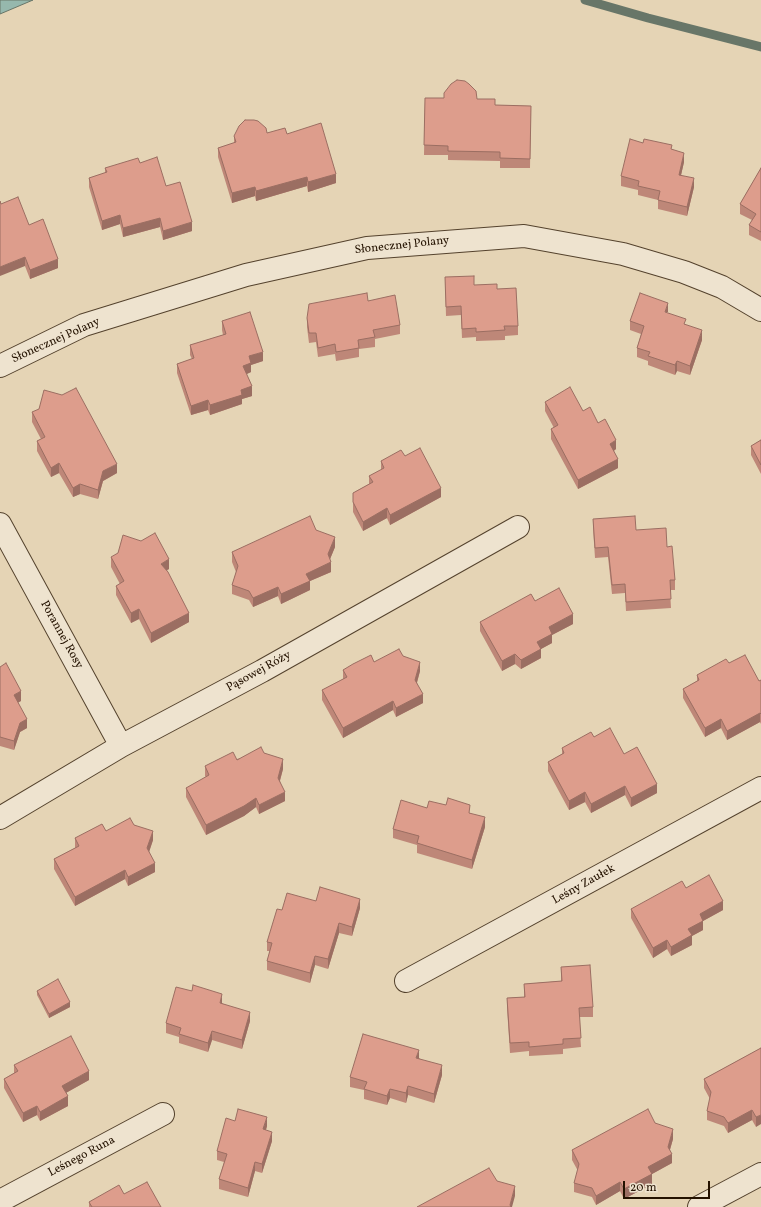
<!DOCTYPE html>
<html>
<head>
<meta charset="utf-8">
<style>
	body { margin:0 }
	#map { position:relative; width:761px; height:1207px; overflow:hidden; background:#e5d4b5; font-family:Vollkorn,serif }
	canvas { display:block }
	.scale { position:absolute; left:623px; top:1181px; width:87px; height:18px; box-sizing:border-box; border:2px solid #241200; border-top:0; padding-left:5px; font-size:12px; line-height:14px; white-space:nowrap; color:#241200; -webkit-text-stroke:3px #eee3cf; paint-order:stroke }
</style>
</head>
<body>
<div id="map">
<canvas width="761" height="1207"></canvas>
<div class="scale">20 m</div>
</div>
<script>
const ctx = document.querySelector('canvas').getContext('2d');
ctx.lineJoin = 'round';
function fillPath(path, color) {
  ctx.fillStyle = color;
  ctx.fill(path, 'evenodd');
}
function shape(rows) {
  const path = new Path2D();
  for (const r of rows) {
    path.moveTo(r[0], r[1]);
    for (let i = 2; i < r.length; i += 2) path.lineTo(r[i], r[i + 1]);
  }
  return path;
}
function strokePath(path, color, width, dash) {
  ctx.strokeStyle = color;
  ctx.lineWidth = width;
  ctx.lineCap = dash ? 'butt' : 'round';
  ctx.setLineDash(dash || []);
  ctx.stroke(path);
}
function write(font, color, halo, rows, align = 'center') {
  ctx.font = font + ' Vollkorn,serif';
  ctx.lineWidth = 3.5;
  ctx.setLineDash([]);
  ctx.textBaseline = 'middle';
  ctx.strokeStyle = halo;
  ctx.fillStyle = color;
  for (const [text, x, y, turn = 0] of rows) {
    ctx.save();
    ctx.translate(x, y);
    ctx.rotate((+turn || 0) * Math.PI / 180);
    ctx.textAlign = isNaN(turn) ? turn : align;
    if (halo) ctx.strokeText(text, 0, 0);
    ctx.fillText(text, 0, 0);
    ctx.restore();
  }
}
const water = shape([
	[0,0,33,0,0,14,0,0]
]);
const stream = shape([
	[585,0,648,18,761,47]
]);
const minor = shape([
	[0,366,84,325,246,275,367,248,524,236,623,254,684,272,722,287,761,310],
	[0,524,121,746],
	[0,818,121,746,262,671,518,527],
	[406,981,761,788],
	[0,1201,163,1114],
	[699,1207,761,1174]
]);
const wall = shape([
	[425,98,477,99,495,105,531,106,530,168,500,168,500,161,448,160,448,155,424,155],
	[267,133,287,134,336,183,308,192,307,186,256,201,255,196,232,203,218,157,218,148,234,143,234,136],
	[672,150,684,162,681,175,694,187,687,216,658,209,658,200,638,195,638,190,621,186,621,176],
	[140,163,166,186,192,231,163,240,160,227,123,237,120,224,102,230,89,187,89,178,105,173,105,168],
	[761,168,761,241,749,235,749,225,752,220,740,214,740,204],
	[1,204,29,225,58,268,30,279],
	[445,277,474,285,497,289,518,326,518,335,505,336,505,340,476,341,476,337,462,338,461,315,446,316],
	[368,301,400,325,400,334,375,339,375,347,359,349,359,357,336,361,335,354,318,357,316,342,309,343,307,327,307,318],
	[668,313,686,325,702,340,690,375,677,371,675,375,648,365,648,361,637,357,637,348,641,334,630,330,630,321],
	[222,321,263,361,251,365,251,372,246,374,252,396,242,399,242,404,210,415,208,410,191,415,177,373,177,364,192,359,190,355,190,345,223,335,222,330],
	[545,402,583,411,598,423,616,449,614,451,618,468,578,489,551,439,551,429,554,428,545,411],
	[32,412,117,473,103,481,98,499,80,494,73,497,59,473,51,477,37,451,37,441,41,439,32,422],
	[761,440,761,474,751,455,751,446],
	[405,456,441,497,390,525,387,518,363,531,353,512,353,493,369,484,369,476,381,470,381,461],
	[593,519,636,530,667,547,675,580,675,590,670,590,671,608,626,611,625,593,612,594,608,557,595,558,593,528],
	[316,530,335,547,330,559,331,572,310,581,310,590,281,604,278,596,253,607,249,600,232,594,232,585,236,572,232,562,232,552],
	[111,557,169,569,167,570,189,622,151,643,139,619,131,623,116,595,116,586,120,584,111,567],
	[535,601,573,624,552,635,552,643,541,649,541,658,521,669,515,664,502,671,480,631,480,622],
	[403,656,420,671,417,683,423,703,396,717,393,710,343,738,322,700,322,690,343,679,343,670,374,662],
	[729,663,759,681,761,680,761,724,760,722,727,740,721,728,705,737,683,698,683,689,697,681,697,675],
	[0,667,21,701,18,702,27,728,20,732,14,750,0,746],
	[594,737,624,754,657,793,631,807,625,795,591,813,585,802,569,810,548,771,548,762,562,754,562,748],
	[264,753,283,769,280,781,285,801,259,814,256,807,244,816,206,835,186,797,186,788,206,777,205,776,205,766],
	[427,808,470,813,485,827,472,869,417,853,417,845,393,838,393,829],
	[134,825,153,840,149,852,155,872,128,886,125,879,75,906,54,869,54,859,75,848,75,838],
	[686,888,723,910,703,921,703,930,692,936,692,945,671,956,667,949,653,958,631,918,631,909],
	[316,901,360,908,352,936,339,933,328,969,315,965,310,983,267,970,267,961,270,951,267,951,267,942,282,910],
	[561,967,593,1007,593,1017,579,1017,581,1047,563,1049,563,1054,529,1056,529,1051,510,1053,507,1008,507,998,524,997,524,984,561,981],
	[37,991,70,1007,49,1018,37,995],
	[222,1003,250,1021,242,1049,212,1040,208,1052,179,1043,179,1037,166,1033,166,1023],
	[761,1048,756,1127,752,1120,728,1133,724,1126,707,1120,707,1111,710,1099,704,1088,704,1079],
	[419,1058,442,1075,434,1103,408,1095,406,1103,390,1098,387,1105,364,1099,364,1090,350,1087,350,1077],
	[14,1065,89,1080,66,1093,68,1106,40,1121,37,1115,23,1122,4,1088,4,1079,14,1073],
	[235,1121,267,1126,266,1130,272,1141,262,1173,255,1171,248,1197,219,1189,219,1179,224,1162,217,1160,217,1151],
	[655,1123,673,1139,670,1150,672,1163,652,1174,652,1184,624,1199,620,1191,596,1205,592,1197,574,1192,574,1183,578,1171,572,1160,572,1150],
	[124,1194,161,1207,89,1207,89,1202]
]);
const shadedWall = shape([
	[684,153,684,162,679,184,679,175],
	[336,174,336,183,308,192,308,182],
	[307,177,307,186,256,201,256,191],
	[694,178,694,187,687,216,687,207],
	[255,187,255,196,232,203,232,193],
	[120,215,120,224,102,230,102,221],
	[160,218,160,227,123,237,123,228],
	[192,222,192,231,163,240,163,231],
	[25,257,25,266,0,276,0,267],
	[58,259,58,268,30,279,30,270],
	[668,303,668,312,665,312],
	[702,330,702,340,690,375,690,366],
	[263,352,263,361,251,365,251,372,243,376,243,366,249,356],
	[677,361,677,371,675,375,675,365],
	[252,386,252,396,242,399,242,404,210,415,210,405,241,390],
	[208,400,208,410,191,415,191,406],
	[616,440,616,449,610,453,610,444],
	[618,459,618,468,578,489,578,480],
	[59,463,59,473,51,477,51,468],
	[117,464,117,473,103,481,98,499,98,490,103,471],
	[80,484,80,494,73,497,73,488],
	[441,488,441,497,390,525,390,515],
	[387,508,387,518,363,531,363,522],
	[335,537,335,547,328,564,328,554],
	[169,559,169,569,161,573,161,564],
	[331,562,331,572,310,581,310,590,281,604,281,594,306,574],
	[278,587,278,596,253,607,253,598],
	[139,609,139,619,131,623,131,613],
	[189,613,189,622,151,643,151,633],
	[573,614,573,624,552,635,552,643,541,649,541,658,521,669,521,660,537,642,549,627],
	[515,654,515,664,502,671,502,661],
	[420,662,420,671,415,689,415,680],
	[21,691,21,701,14,705,14,695],
	[423,694,423,703,396,717,396,708],
	[393,701,393,710,343,738,343,728],
	[760,713,760,722,727,740,727,731],
	[27,719,27,728,20,732,14,750,14,741,20,723],
	[721,719,721,728,705,737,705,728],
	[283,759,283,769,278,787,278,778],
	[657,784,657,793,631,807,631,798],
	[625,786,625,795,591,813,591,804],
	[285,792,285,801,259,814,259,805],
	[585,792,585,802,569,810,569,801],
	[256,798,256,807,244,816,206,835,206,825],
	[485,817,485,827,472,869,472,860],
	[153,831,153,840,147,858,147,848],
	[155,863,155,872,128,886,128,877],
	[125,870,125,879,75,906,75,897],
	[360,899,360,908,352,936,352,927],
	[723,901,723,910,703,921,703,930,692,936,692,945,671,956,671,947,688,929,700,914],
	[339,923,339,933,328,969,328,959],
	[667,940,667,949,653,958,653,948],
	[315,956,315,965,310,983,310,973],
	[222,994,222,1003,220,1003],
	[70,1002,70,1007,49,1018,49,1014],
	[250,1012,250,1021,242,1049,242,1040],
	[212,1031,212,1040,208,1052,208,1043],
	[419,1050,419,1060,416,1058],
	[442,1065,442,1075,434,1103,434,1094],
	[89,1071,89,1080,62,1095,62,1086],
	[408,1086,408,1095,406,1103,406,1093],
	[390,1089,390,1098,387,1105,387,1096],
	[68,1096,68,1106,40,1121,40,1112],
	[37,1106,37,1115,23,1122,23,1113],
	[752,1110,752,1120,728,1133,728,1123],
	[761,1115,761,1124,756,1127,756,1117],
	[267,1117,267,1126,263,1139,263,1129],
	[673,1129,673,1139,668,1156,672,1154,672,1163,652,1174,652,1184,624,1199,624,1189,648,1167,668,1147],
	[272,1132,272,1141,262,1173,262,1164],
	[255,1162,255,1171,248,1197,248,1188],
	[620,1182,620,1191,596,1205,596,1196],
	[515,1186,515,1196,512,1207,510,1207,510,1205]
]);
const building = shape([
	[457,80,465,81,469,84,476,91,477,99,495,99,495,105,531,106,530,159,500,158,500,152,448,151,448,146,424,145,425,98,444,98,444,93,451,84,457,80],
	[245,120,254,120,258,121,266,128,267,133,285,128,287,134,321,123,336,174,308,182,307,177,256,191,255,187,232,193,218,148,236,142,234,136,239,126,245,120],
	[630,139,643,143,644,139,672,145,671,149,684,153,679,175,694,178,687,207,658,200,660,191,638,186,639,181,621,176,630,139],
	[157,157,166,186,180,182,192,222,163,231,160,218,123,228,120,215,102,221,89,178,107,172,105,168,138,158,140,163,157,157],
	[761,168,761,232,749,225,756,214,740,204,761,168],
	[18,197,29,225,43,219,58,259,30,270,25,257,0,267,0,201,1,204,18,197],
	[474,276,474,285,497,284,497,289,516,288,518,326,504,326,505,330,476,332,476,328,462,329,461,306,446,307,445,277,474,276],
	[367,293,368,301,395,295,400,325,373,330,375,337,358,340,359,348,336,352,335,344,318,348,316,333,309,333,307,318,309,304,367,293],
	[640,293,668,303,665,312,686,319,684,324,702,330,690,366,677,361,675,365,648,356,650,352,637,348,644,326,630,321,640,293],
	[250,312,263,352,249,356,251,363,243,366,252,386,241,390,242,395,210,405,208,400,191,406,177,364,194,358,190,345,226,334,222,321,250,312],
	[570,387,583,411,590,407,598,423,605,419,616,440,610,444,618,459,578,480,551,429,558,425,545,402,570,387],
	[76,388,117,464,103,471,98,490,80,484,73,488,59,463,51,468,37,441,45,437,32,412,39,409,44,390,62,395,76,388],
	[761,440,761,465,751,446,761,440],
	[420,448,441,488,390,515,387,508,363,522,353,502,353,493,373,482,369,476,384,468,381,461,401,450,405,456,420,448],
	[310,516,316,530,335,537,328,554,331,562,306,574,310,581,281,594,278,587,253,598,249,591,232,585,238,566,232,552,310,516],
	[635,516,636,530,666,528,667,547,672,546,675,580,670,580,671,599,626,602,625,584,612,585,608,547,595,548,593,519,635,516],
	[155,533,169,559,161,564,168,572,189,613,151,633,139,609,131,613,116,586,124,581,111,557,118,553,123,535,141,541,155,533],
	[559,588,573,614,549,627,552,634,537,642,541,649,521,660,515,654,502,661,480,622,531,594,535,601,559,588],
	[399,649,403,656,420,662,415,680,423,694,396,708,393,701,343,728,322,690,347,677,343,670,353,664,371,655,374,662,399,649],
	[745,655,759,681,761,680,761,714,760,713,727,731,721,719,705,728,683,689,699,680,697,675,726,659,729,663,745,655],
	[6,663,21,691,14,695,27,719,20,723,14,741,0,737,0,667,6,663],
	[610,728,624,754,637,747,657,784,631,798,625,786,591,804,585,792,569,801,548,762,564,753,562,748,591,732,594,737,610,728],
	[261,747,264,753,283,759,278,778,285,792,259,805,256,798,244,806,206,825,186,788,209,775,205,766,233,752,237,760,261,747],
	[448,798,470,805,469,813,485,817,472,860,417,843,419,836,393,829,401,800,427,808,429,801,446,805,448,798],
	[130,818,134,825,153,831,147,848,155,863,128,877,125,870,75,897,54,859,79,846,75,838,102,824,106,831,130,818],
	[709,875,723,901,700,914,703,921,688,929,692,935,671,947,667,940,653,948,631,909,682,881,686,888,709,875],
	[320,887,360,899,352,927,339,923,328,959,315,956,310,973,267,961,272,943,267,942,277,909,282,910,287,893,316,901,320,887],
	[590,965,593,1007,579,1008,581,1038,563,1039,563,1044,529,1047,529,1042,510,1043,507,998,525,997,524,984,562,981,561,967,590,965],
	[58,979,70,1002,49,1014,37,991,58,979],
	[193,985,222,994,220,1003,250,1012,242,1040,212,1031,208,1043,179,1034,181,1028,166,1023,176,987,192,991,193,985],
	[363,1034,419,1050,416,1058,442,1065,434,1094,408,1086,406,1093,390,1089,387,1096,364,1089,367,1082,350,1077,363,1034],
	[71,1036,89,1071,62,1086,68,1096,40,1112,37,1106,23,1113,4,1079,18,1071,14,1065,71,1036],
	[761,1048,761,1115,756,1117,752,1110,728,1123,724,1117,707,1111,711,1092,704,1079,761,1048],
	[238,1109,267,1117,263,1129,272,1132,262,1164,255,1162,248,1188,219,1179,227,1154,217,1151,226,1118,235,1121,238,1109],
	[648,1109,655,1123,673,1129,668,1147,672,1154,648,1167,652,1174,624,1189,620,1182,596,1196,592,1188,574,1183,579,1164,572,1150,648,1109],
	[489,1168,497,1181,515,1186,510,1205,511,1207,417,1207,489,1168],
	[147,1182,161,1207,92,1207,89,1202,119,1185,124,1194,147,1182]
]);
const streetNames = [
	["Słonecznej Polany",402,246,-6],
	["Słonecznej Polany",56,341,-24],
	["Porannej Rosy",61,635,61],
	["Pąsowej Róży",259,672,-29],
	["Leśny Zaułek",584,885,-29],
	["Leśnego Runa",82,1157,-28]
];
fillPath(water, '#96b8ad');
strokePath(water, '#687668', 1);
strokePath(stream, '#687668', 9);
strokePath(minor, '#54422d', 24);
strokePath(minor, '#eee3cf', 22);
fillPath(wall, '#be8778');
fillPath(shadedWall, '#9b6e62');
fillPath(building, '#dd9d8c');
strokePath(building, '#9b6e62', 1);
write('12px', '#241200', '#eee3cf', streetNames);
</script>
</body>
</html>
